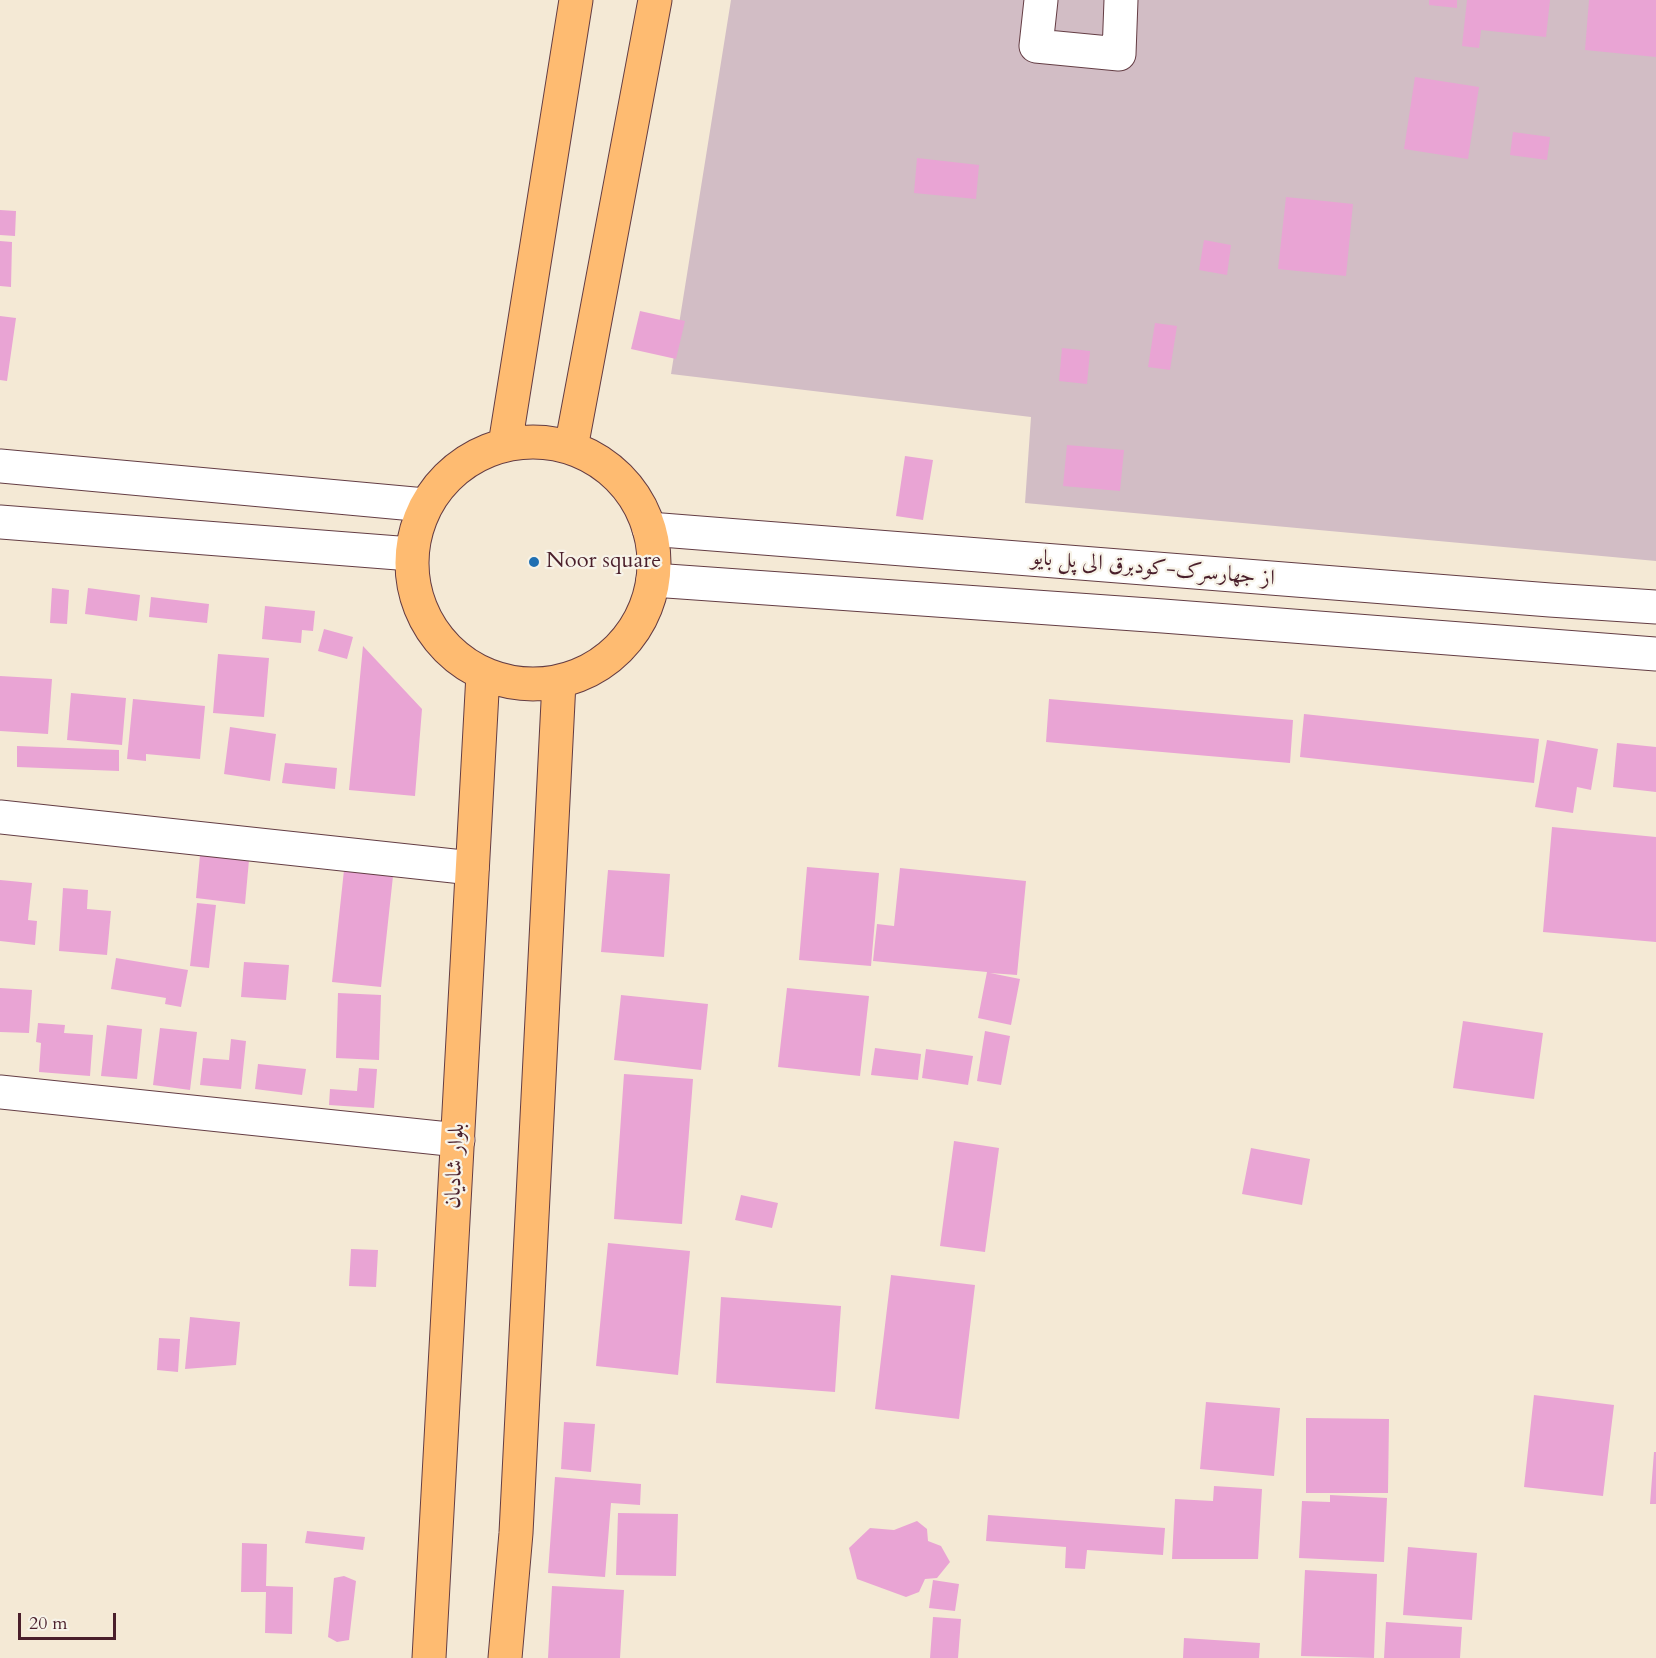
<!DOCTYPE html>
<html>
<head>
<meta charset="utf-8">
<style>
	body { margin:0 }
	#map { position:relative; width:1656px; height:1658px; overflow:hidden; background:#f4e9d5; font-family:Cardo,serif }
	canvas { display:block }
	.scale { position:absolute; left:18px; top:1613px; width:98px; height:27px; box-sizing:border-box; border:3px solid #4a1f2b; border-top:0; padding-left:8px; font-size:18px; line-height:21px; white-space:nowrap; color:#4a1f2b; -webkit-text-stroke:4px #f7f3e8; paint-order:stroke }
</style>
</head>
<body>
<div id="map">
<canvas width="1656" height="1658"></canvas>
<div class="scale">20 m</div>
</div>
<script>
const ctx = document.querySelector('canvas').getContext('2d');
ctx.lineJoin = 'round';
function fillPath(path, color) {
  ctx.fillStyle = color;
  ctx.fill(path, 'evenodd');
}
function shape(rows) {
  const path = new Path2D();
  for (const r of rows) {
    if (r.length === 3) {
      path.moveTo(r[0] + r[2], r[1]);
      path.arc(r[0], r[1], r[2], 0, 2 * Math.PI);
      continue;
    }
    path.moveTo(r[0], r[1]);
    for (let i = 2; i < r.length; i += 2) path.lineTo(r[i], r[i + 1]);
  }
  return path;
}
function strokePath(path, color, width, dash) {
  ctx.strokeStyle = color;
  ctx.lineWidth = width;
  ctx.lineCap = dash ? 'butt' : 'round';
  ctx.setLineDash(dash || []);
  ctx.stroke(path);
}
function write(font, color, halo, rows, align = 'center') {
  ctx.font = font + ' Cardo,Amiri,serif';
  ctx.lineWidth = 4.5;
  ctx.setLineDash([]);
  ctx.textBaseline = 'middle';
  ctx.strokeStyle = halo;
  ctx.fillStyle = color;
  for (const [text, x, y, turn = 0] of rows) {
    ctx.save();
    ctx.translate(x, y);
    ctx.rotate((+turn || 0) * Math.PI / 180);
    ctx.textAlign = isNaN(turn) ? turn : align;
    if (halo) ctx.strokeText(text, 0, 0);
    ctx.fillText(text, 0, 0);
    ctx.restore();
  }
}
const industrial = shape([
	[731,0,1656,0,1656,561,1025,503,1031,417,671,374]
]);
const building = shape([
	[1429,0,1457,0,1457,8,1429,5],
	[1467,0,1550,0,1546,37,1481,30,1479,48,1462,46],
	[1589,0,1656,0,1656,57,1585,50],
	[1415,77,1479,87,1468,159,1404,149],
	[1513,132,1550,137,1547,160,1510,155],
	[917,158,979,165,976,199,914,193],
	[1286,197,1353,204,1346,276,1278,269],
	[0,210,16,211,15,236,0,235],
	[1204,240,1231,245,1227,275,1199,270],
	[0,241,12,242,11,287,0,286],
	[640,311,685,321,676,359,631,349],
	[0,316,16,318,7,381,0,380],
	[1155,323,1177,326,1170,370,1148,367],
	[1062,348,1090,351,1087,384,1059,381],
	[1067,445,1124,450,1120,491,1063,486],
	[905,456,933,460,923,520,896,516],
	[52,588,69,590,67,624,50,623],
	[88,588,140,595,137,621,85,614],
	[151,597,209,604,207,623,149,617],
	[265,606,315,611,313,631,302,630,301,643,262,639],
	[324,629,353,637,347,659,318,651],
	[363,646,422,709,415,796,349,790],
	[218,654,269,658,264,717,213,713],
	[0,676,52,679,48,734,0,731],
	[71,693,126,698,122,745,67,740],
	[133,699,205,706,200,759,146,754,146,761,127,759],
	[1049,699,1293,720,1290,763,1046,742],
	[1304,714,1539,739,1534,783,1300,757],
	[230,727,276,734,270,781,224,774],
	[1547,740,1598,749,1591,790,1577,787,1573,813,1535,807],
	[1617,743,1656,747,1656,792,1613,787],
	[17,746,119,750,119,771,17,767],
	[285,763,337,768,335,789,282,783],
	[1552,827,1656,837,1656,942,1543,932],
	[200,855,249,860,245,904,196,898],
	[807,867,879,873,871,966,799,960],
	[900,868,1026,881,1017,975,990,973,1020,979,1011,1025,978,1018,987,972,873,961,877,924,894,926],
	[344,870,393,876,381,987,332,982],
	[608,870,670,874,664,957,601,952],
	[0,880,32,883,28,920,37,921,35,945,0,941],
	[63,888,88,890,87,909,111,911,107,955,59,951],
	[197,903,216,905,209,968,190,966],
	[116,958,188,970,181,1007,165,1004,166,998,111,989],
	[244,962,289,965,286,1000,241,997],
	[0,988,32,990,29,1033,0,1032],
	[787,988,869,996,860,1076,778,1067],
	[338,993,381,995,379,1060,336,1058],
	[621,995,708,1004,701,1070,614,1060],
	[1463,1021,1543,1033,1534,1099,1453,1088],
	[38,1023,65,1025,64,1033,93,1035,90,1076,39,1072,41,1043,36,1042],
	[107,1025,142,1029,137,1079,101,1076],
	[160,1028,197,1032,190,1090,153,1085],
	[985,1031,1010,1036,1001,1085,977,1081],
	[231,1039,246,1041,241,1089,200,1085,203,1058,229,1060],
	[875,1048,921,1054,918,1080,871,1075],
	[926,1049,973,1056,968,1085,922,1078],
	[258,1064,306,1069,302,1095,255,1089],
	[359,1068,377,1069,374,1108,329,1105,330,1089,357,1091],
	[624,1074,693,1079,682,1224,614,1219],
	[954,1141,999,1148,985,1252,940,1246],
	[1251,1148,1310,1159,1302,1205,1242,1194],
	[741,1195,778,1203,772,1228,735,1220],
	[608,1243,690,1251,678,1375,596,1366],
	[351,1249,378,1250,376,1287,349,1286],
	[891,1275,975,1285,959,1419,875,1409],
	[721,1297,841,1306,835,1392,716,1383],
	[190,1317,240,1322,236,1365,185,1369],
	[159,1338,180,1339,178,1372,157,1370],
	[1534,1395,1614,1405,1603,1496,1524,1487],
	[1206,1402,1280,1408,1274,1476,1200,1469],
	[1306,1418,1389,1419,1388,1493,1306,1493],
	[564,1422,595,1424,591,1472,561,1469],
	[1654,1452,1656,1452,1656,1504,1650,1504],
	[555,1477,641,1484,640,1505,611,1503,605,1577,548,1573],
	[1214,1486,1262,1489,1258,1559,1172,1559,1175,1499,1213,1501],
	[1330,1495,1387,1498,1384,1562,1299,1558,1302,1501,1330,1502],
	[618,1513,678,1514,676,1576,616,1575],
	[988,1515,1165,1528,1163,1555,1087,1550,1085,1569,1065,1568,1066,1547,986,1541],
	[917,1521,927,1529,928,1541,941,1546,950,1562,937,1578,925,1579,919,1592,906,1597,857,1579,849,1548,870,1528,894,1530],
	[307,1531,365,1537,363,1550,305,1543],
	[242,1543,267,1544,266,1586,293,1587,292,1634,265,1633,266,1592,241,1592],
	[1408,1547,1477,1553,1472,1620,1403,1615],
	[1305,1570,1377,1574,1374,1658,1301,1656],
	[344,1576,356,1581,349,1640,337,1642,328,1637,334,1578],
	[933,1580,959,1584,955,1611,929,1608],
	[552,1586,624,1590,620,1658,548,1658],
	[933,1617,961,1619,958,1658,930,1658],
	[1386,1622,1462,1627,1460,1658,1384,1658],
	[1184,1638,1260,1643,1259,1658,1183,1658]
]);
const minor = shape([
	[1041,0,1036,46,1119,54,1121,0],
	[0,466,425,505],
	[0,522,411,554],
	[649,529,1550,600,1656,607],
	[653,580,1163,616,1656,654],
	[0,817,472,868],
	[0,1092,458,1140]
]);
const major = shape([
	[533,563,121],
	[505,445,576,0],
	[571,448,655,0],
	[429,1658,483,674],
	[505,1658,516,1533,559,682]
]);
const markers = [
	[534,562,6,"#1f6fb2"]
];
const poiNames = [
	["Noor square",546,562]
];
const streetNames = [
	["از جهارسرک-کودبرق الی پل بایو",1153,569,5],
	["بلوار شادیان",456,1166,-87]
];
fillPath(industrial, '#d2bdc5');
fillPath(building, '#e9a4d4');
strokePath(minor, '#643d44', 35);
strokePath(major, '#643d44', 35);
strokePath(minor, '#fff', 33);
strokePath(major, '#febb71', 33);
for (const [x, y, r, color] of markers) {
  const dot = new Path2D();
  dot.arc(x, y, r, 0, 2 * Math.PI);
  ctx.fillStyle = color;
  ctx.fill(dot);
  strokePath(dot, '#f7f3e8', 2);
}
write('22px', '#4a1f2b', '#f7f3e8', poiNames, 'left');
write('22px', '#4a1f2b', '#f7f3e8', streetNames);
</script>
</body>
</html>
